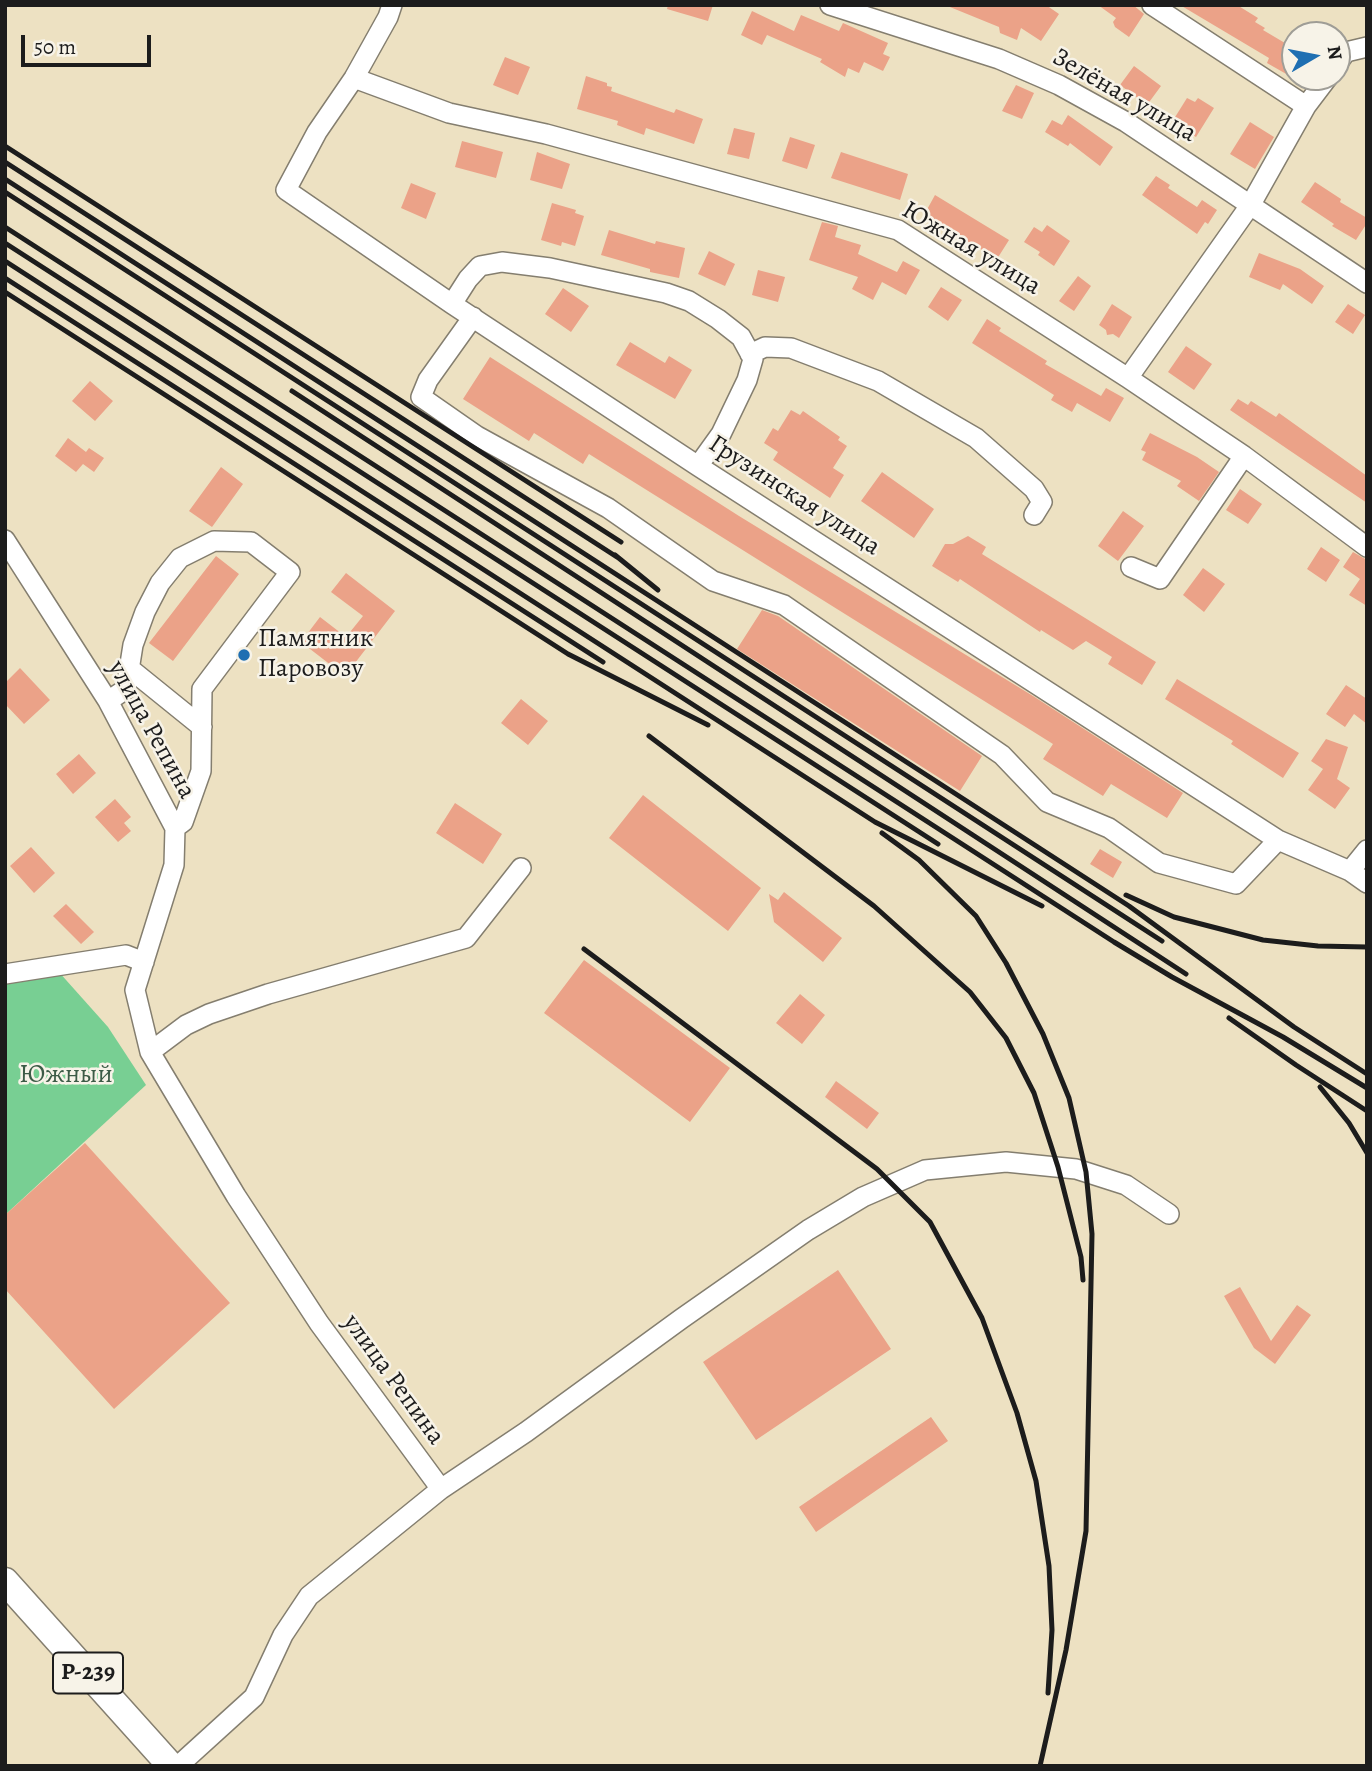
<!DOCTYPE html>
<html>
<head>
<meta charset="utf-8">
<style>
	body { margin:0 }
	#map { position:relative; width:1372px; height:1771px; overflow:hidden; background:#ede1c2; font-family:Alegreya,serif }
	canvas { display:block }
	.frame { position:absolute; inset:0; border:7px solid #1c1c1c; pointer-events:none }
	.north { position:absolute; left:1281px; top:21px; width:70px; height:70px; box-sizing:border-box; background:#f7f3e8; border:2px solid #9f9d96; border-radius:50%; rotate:80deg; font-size:19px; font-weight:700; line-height:28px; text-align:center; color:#1c1c1c }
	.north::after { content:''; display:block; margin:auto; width:24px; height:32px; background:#1f6fb2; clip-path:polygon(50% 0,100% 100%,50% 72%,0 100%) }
	.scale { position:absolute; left:21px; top:35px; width:130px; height:32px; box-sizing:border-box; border:4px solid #1c1c1c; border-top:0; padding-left:9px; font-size:21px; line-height:24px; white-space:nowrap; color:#1c1c1c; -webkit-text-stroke:5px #f7f3e8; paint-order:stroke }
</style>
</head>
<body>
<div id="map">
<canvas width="1372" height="1771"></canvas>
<div class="frame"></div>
<div class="north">N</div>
<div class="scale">50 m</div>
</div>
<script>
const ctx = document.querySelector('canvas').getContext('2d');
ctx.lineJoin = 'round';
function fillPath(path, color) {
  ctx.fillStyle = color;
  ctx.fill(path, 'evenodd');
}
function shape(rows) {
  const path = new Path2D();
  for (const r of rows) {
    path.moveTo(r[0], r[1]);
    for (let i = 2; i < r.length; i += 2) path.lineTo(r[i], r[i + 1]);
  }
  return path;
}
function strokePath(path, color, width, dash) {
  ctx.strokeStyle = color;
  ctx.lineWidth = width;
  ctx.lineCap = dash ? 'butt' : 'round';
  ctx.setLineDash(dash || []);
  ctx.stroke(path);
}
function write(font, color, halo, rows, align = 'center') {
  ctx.font = font + ' Alegreya,serif';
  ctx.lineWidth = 5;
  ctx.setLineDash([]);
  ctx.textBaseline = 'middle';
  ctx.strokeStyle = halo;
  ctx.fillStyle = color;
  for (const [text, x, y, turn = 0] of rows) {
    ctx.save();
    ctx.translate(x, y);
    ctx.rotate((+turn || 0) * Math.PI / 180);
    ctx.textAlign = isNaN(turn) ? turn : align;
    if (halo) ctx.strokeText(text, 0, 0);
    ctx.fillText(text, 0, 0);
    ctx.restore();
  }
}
const green = shape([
	[58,971,108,1027,146,1085,5,1215,5,978]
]);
const building = shape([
	[668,5,713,5,708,21,667,9],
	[945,5,1046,5,1059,14,1041,41,1021,28,1017,40,1000,33,999,27],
	[1098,5,1133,5,1144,14,1129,37,1115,27,1113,22,1116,18],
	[1180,5,1237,5,1258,18,1255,22,1265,28,1263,30,1295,49,1295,63,1288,75,1267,63,1269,58],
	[752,11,794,31,801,15,839,31,843,23,888,43,883,54,890,57,883,71,864,62,859,73,848,68,845,77,820,62,822,59,767,35,762,45,741,35],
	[505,57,530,67,518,95,493,85],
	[1134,66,1161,86,1147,105,1120,85],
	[586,76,607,83,607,86,612,87,611,91,674,113,676,109,703,119,694,144,646,128,644,135,617,125,618,121,577,109],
	[1016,85,1034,93,1022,119,1002,111],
	[1187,98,1195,102,1198,98,1214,108,1196,137,1172,122],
	[1068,115,1113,147,1100,166,1070,143,1068,146,1045,132,1052,120,1062,125],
	[1250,122,1274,137,1255,169,1230,154],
	[734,128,755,133,749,159,727,154],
	[790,137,815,145,807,169,782,161],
	[462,141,503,152,496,178,455,167],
	[537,152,570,164,562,189,530,180],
	[841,152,908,174,900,200,831,178],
	[1156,176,1170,185,1168,188,1197,207,1202,200,1217,210,1208,224,1205,222,1197,234,1142,195],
	[1315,182,1341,199,1340,202,1367,218,1367,223,1356,240,1332,226,1334,224,1301,202],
	[411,183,436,193,426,219,401,208],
	[935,195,1009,240,997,259,924,215],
	[552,203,576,210,575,213,584,216,575,246,562,242,561,246,541,240],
	[822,222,838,226,835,237,861,245,858,254,897,272,903,261,920,270,906,295,882,282,873,300,852,289,858,277,809,260],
	[1047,225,1070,241,1054,266,1038,255,1040,252,1024,242,1034,227,1042,232],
	[609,230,655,244,656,241,685,248,679,278,650,272,650,269,601,255],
	[709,251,735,264,725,286,698,274],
	[1259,253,1300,269,1324,286,1312,304,1283,284,1280,290,1249,277],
	[758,270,785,277,778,302,752,295],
	[1078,276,1091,286,1074,311,1059,301],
	[941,287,962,300,948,321,928,307],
	[563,288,589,306,571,332,545,314],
	[1112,304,1132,317,1119,338,1113,334,1107,335,1106,330,1099,325],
	[1348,304,1365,315,1353,334,1335,322],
	[987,319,1001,328,999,331,1047,361,1045,364,1101,396,1106,388,1124,398,1110,422,1077,403,1072,412,1051,400,1054,395,972,343],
	[630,342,665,363,669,356,692,370,675,399,616,365],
	[1186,346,1212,364,1194,390,1168,372],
	[490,357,739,516,1033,696,1183,793,1167,818,1111,784,1103,796,1043,759,1053,744,589,454,583,464,534,433,529,441,463,399],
	[90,381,113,401,95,421,72,401],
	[1238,399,1248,405,1251,401,1276,417,1279,413,1367,476,1367,503,1230,410],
	[791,410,800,415,803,411,840,437,838,440,847,446,833,468,844,475,830,498,773,460,778,452,764,443,773,428,778,431],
	[1150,433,1197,457,1219,472,1199,501,1177,486,1181,481,1142,460,1146,452,1141,450],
	[68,438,86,452,89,448,104,458,94,472,83,464,76,472,55,456],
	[221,467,243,484,212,527,189,511],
	[882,472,934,509,914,538,861,501],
	[1240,489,1262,504,1248,524,1226,510],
	[1123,511,1144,526,1118,561,1098,546],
	[968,536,986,547,982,554,1156,662,1142,685,1108,664,1112,657,1086,641,1073,650,1041,630,1040,632,960,579,958,582,932,566,945,544,953,544],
	[1321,547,1340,560,1326,582,1307,569],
	[1353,552,1367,560,1367,606,1349,595,1360,579,1343,567],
	[216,556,239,574,173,661,149,643],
	[1203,568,1225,584,1204,612,1183,595],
	[346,573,395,611,345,676,301,642,320,617,346,637,363,616,331,592],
	[762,610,778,616,982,756,960,791,737,649],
	[20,668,50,700,24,724,5,704,5,683],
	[1177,679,1299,753,1283,778,1231,744,1233,741,1165,699],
	[1346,685,1367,699,1367,724,1354,714,1345,727,1326,714],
	[521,699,548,721,528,745,501,723],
	[1326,739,1348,747,1337,779,1350,788,1335,809,1308,790,1323,769,1311,761],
	[79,754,96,773,73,794,56,774],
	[643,795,761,888,728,931,609,838],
	[115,799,131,817,124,823,131,831,118,842,95,817],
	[455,803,502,834,483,864,436,833],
	[31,847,55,873,34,893,10,866],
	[1100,849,1122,862,1113,878,1090,864],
	[784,892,842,938,823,962,774,922,769,894,778,900],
	[66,904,94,932,81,944,53,916],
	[584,960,730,1068,690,1122,544,1013],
	[800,994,825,1015,802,1044,776,1023],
	[836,1081,879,1113,867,1129,825,1097],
	[85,1143,230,1303,114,1409,5,1289,5,1215],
	[838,1270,891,1349,756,1440,703,1362],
	[1240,1287,1271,1341,1297,1305,1311,1315,1275,1364,1254,1348,1224,1296],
	[931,1417,948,1441,816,1532,799,1507]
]);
const minor = shape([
	[392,5,388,17,354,78,317,132,286,190,452,304,698,466,1278,840,1350,871,1367,883],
	[830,5,999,59,1059,85,1126,122,1367,283],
	[1152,5,1306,106],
	[1337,64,1346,52,1367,47],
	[354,78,449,113,546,134,898,230,1128,378,1244,456,1367,547],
	[452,304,468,279,480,266,502,262,550,268,666,293,689,301,718,319,741,337,753,359,747,380,721,434,698,466],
	[473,317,428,380,421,397,477,436,608,508,713,581,784,605,1002,755,1047,802,1109,828,1159,863,1236,884,1278,840],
	[750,354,765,347,791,348,878,381,976,438,1034,489,1042,502,1034,515],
	[1128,378,1251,204,1306,106,1328,77],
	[5,540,108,701,175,828,174,865,135,990,150,1052,236,1196,319,1323,441,1489,309,1596,283,1635,254,1697,178,1766],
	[1131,567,1160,579,1244,456],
	[129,668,202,727],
	[108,701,126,689,133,645,145,612,160,583,180,558,214,541,251,542,290,572,202,689,201,771,183,822,175,828],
	[1350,871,1367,850],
	[5,974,126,955,144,962],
	[150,1052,186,1025,209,1014,268,994,466,938,521,868],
	[441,1489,526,1432,681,1319,808,1230,863,1197,925,1170,1006,1162,1076,1169,1126,1185,1169,1214]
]);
const highway = shape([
	[5,1581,171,1766]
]);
const rail = shape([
	[5,146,621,542],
	[5,162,620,559],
	[5,179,1129,906,1294,1027,1367,1074],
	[5,192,1162,941],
	[5,227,1114,942,1172,977,1283,1037,1367,1088],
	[5,243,938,844],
	[5,261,875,822,1042,906],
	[5,278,603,662],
	[5,292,568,654,708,725],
	[292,391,1186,974],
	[615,555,658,590],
	[649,736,874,906,970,992,1006,1038,1034,1093,1058,1167,1081,1257,1083,1280],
	[882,833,919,860,976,916,1006,963,1043,1034,1069,1098,1086,1172,1092,1234,1086,1531,1066,1650,1040,1766],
	[1126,895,1174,917,1263,940,1318,946,1367,947],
	[584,949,877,1169,930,1222,982,1318,1017,1413,1036,1481,1049,1566,1052,1630,1048,1693],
	[1229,1018,1296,1065,1367,1111],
	[1320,1087,1349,1123,1367,1153]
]);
const markers = [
	[244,655,7,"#1f6fb2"]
];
const shields = [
	[88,1673,70]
];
const shieldNames = [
	["Р-239",88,1673]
];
const streetNames = [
	["Зелёная улица",1124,96,30],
	["Южная улица",971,249,31],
	["Грузинская улица",794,496,33],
	["улица Репина",151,730,61],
	["улица Репина",393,1380,54]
];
const poiNames = [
	["Памятник",258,640],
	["Паровозу",258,670]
];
const parkNames = [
	["Южный",66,1076]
];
fillPath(green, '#78cf93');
fillPath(building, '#eba288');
strokePath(minor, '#847e6f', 22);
strokePath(highway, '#847e6f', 29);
strokePath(minor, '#fff', 19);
strokePath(highway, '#fff', 26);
strokePath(rail, '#1c1c1c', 5);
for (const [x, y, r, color] of markers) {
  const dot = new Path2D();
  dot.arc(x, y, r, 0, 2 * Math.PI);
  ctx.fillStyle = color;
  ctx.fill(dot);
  strokePath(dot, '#f7f3e8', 2.5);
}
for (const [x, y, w] of shields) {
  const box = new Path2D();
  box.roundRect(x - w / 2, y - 20.5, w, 41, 5);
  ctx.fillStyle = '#f7f3e8';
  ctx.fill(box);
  strokePath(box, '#1c1c1c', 2);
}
write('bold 24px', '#1c1c1c', null, shieldNames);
write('26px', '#1c1c1c', '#f7f3e8', streetNames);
write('26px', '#1c1c1c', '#f7f3e8', poiNames, 'left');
write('26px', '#3c5b46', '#f7f3e8', parkNames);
</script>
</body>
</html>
